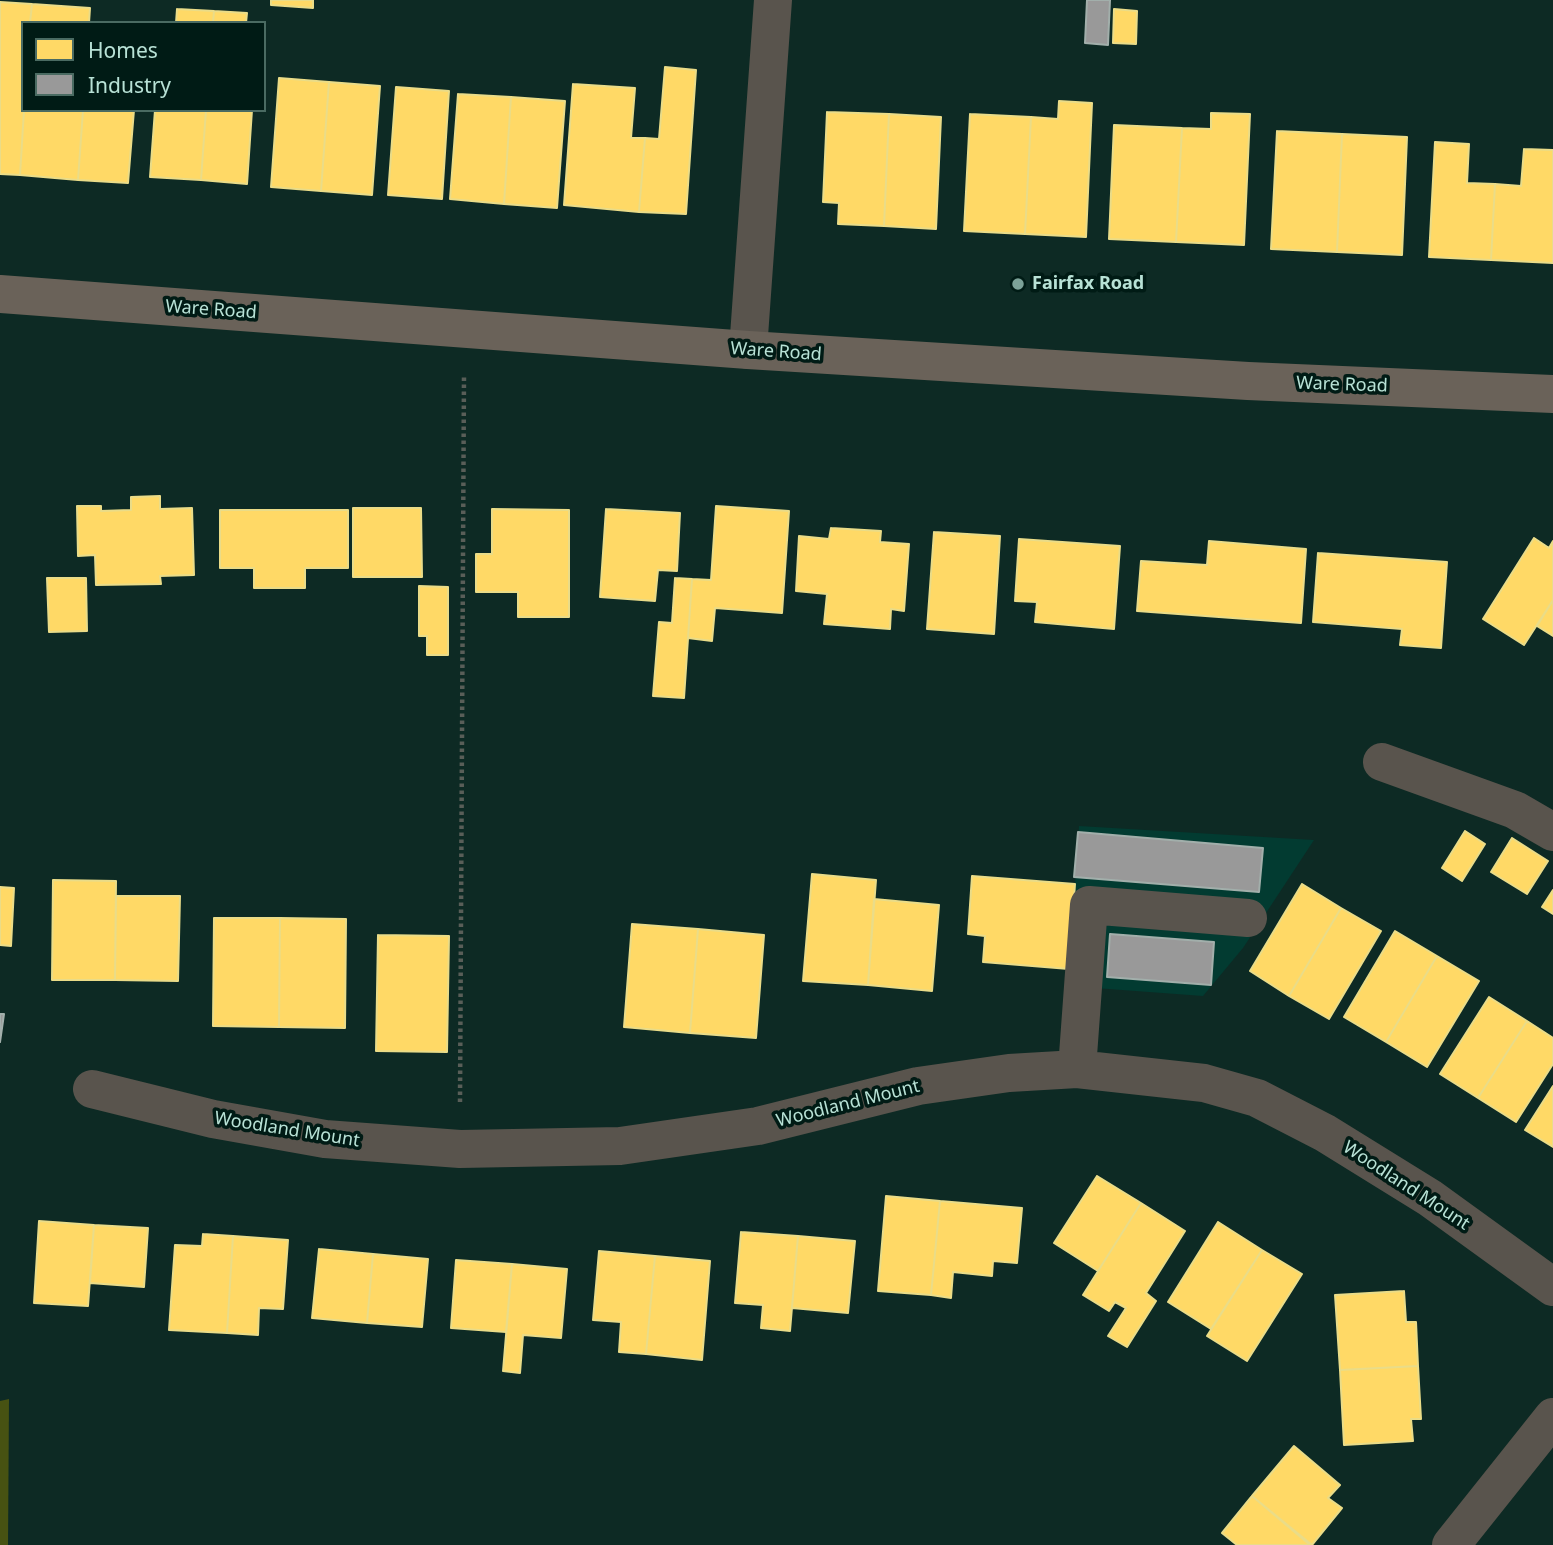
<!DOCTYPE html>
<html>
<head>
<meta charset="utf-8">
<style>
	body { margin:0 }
	#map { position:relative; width:1553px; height:1545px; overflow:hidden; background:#0d2a24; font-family:"Noto Sans",sans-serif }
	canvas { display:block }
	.legend { position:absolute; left:21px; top:21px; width:245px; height:91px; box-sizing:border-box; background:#001b15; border:2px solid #4a6b62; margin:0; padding:9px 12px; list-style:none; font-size:21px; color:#b8e2d6 }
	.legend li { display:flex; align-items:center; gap:14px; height:35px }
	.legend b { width:35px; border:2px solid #4a6b62 }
</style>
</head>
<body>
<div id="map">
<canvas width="1553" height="1545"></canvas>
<ul class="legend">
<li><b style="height:19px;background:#ffd966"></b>Homes</li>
<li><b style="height:19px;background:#999"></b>Industry</li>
</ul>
</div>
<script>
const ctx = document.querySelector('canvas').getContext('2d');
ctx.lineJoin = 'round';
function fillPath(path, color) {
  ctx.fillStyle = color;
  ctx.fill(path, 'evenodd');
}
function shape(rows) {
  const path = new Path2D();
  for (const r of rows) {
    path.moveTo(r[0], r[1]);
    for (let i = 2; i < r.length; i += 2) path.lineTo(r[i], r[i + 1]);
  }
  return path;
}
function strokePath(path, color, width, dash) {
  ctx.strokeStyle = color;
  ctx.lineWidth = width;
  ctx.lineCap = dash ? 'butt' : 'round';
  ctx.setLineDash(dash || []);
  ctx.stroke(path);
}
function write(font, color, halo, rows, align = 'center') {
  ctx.font = font + ' "Noto Sans",sans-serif';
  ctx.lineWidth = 7;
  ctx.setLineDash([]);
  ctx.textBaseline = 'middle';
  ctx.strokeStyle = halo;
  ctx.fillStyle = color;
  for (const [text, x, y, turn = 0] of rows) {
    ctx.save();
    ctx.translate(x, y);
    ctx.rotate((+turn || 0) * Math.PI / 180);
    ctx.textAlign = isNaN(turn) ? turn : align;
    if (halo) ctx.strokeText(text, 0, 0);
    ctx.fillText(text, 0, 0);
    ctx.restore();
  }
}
const built = shape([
	[1079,826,1314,840,1243,948,1203,996,1068,986]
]);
const green = shape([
	[9,1399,8,1545,0,1545,0,1401]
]);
const homes = shape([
	[271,0,313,0,313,8,271,5,271,0],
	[0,2,32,4,30,23,23,23,24,110,20,175,0,174,0,2],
	[32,4,90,8,89,23,30,23,32,4],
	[177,9,214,11,213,23,176,23,177,9],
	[1114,9,1137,11,1136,44,1113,43,1114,9],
	[214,11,247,13,246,23,213,23,214,11],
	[665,67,696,70,686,214,639,212,645,138,659,139,665,67],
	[279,78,329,82,321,191,271,187,279,78],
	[329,82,380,86,372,195,321,191,329,82],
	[573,84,635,88,631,138,645,138,639,212,564,205,573,84],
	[396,87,449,91,442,199,388,195,396,87],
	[458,94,511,97,504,204,450,199,458,94],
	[511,97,565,101,557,208,504,204,511,97],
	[1059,101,1092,103,1086,237,1025,234,1031,117,1058,119,1059,101],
	[24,110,83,110,78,180,20,175,24,110],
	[83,110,134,110,128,183,78,180,83,110],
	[155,110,206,110,201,180,150,177,155,110],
	[206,110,252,110,247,184,201,180,206,110],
	[827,112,889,114,884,226,838,224,839,203,823,202,827,112],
	[1211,113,1250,114,1244,245,1176,242,1182,128,1211,129,1211,113],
	[889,114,941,117,936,229,884,226,889,114],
	[970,114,1031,117,1025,234,964,231,970,114],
	[1114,125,1182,128,1176,242,1109,239,1114,125],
	[1277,131,1342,134,1337,252,1271,249,1277,131],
	[1342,134,1407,137,1402,255,1337,252,1342,134],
	[1435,142,1469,144,1467,183,1495,184,1491,260,1429,257,1435,142],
	[1524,149,1553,150,1553,263,1491,260,1495,184,1521,186,1524,149],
	[160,496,160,509,192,508,194,575,160,576,161,584,96,585,95,555,78,556,77,506,101,506,101,511,131,510,131,497,160,496],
	[716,506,789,511,782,613,715,608,712,641,688,638,692,579,711,580,716,506],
	[353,508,421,508,422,577,353,577,353,508],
	[492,509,569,510,569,617,518,617,518,592,476,592,476,554,492,554,492,509],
	[606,509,680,513,677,571,658,570,655,601,600,597,606,509],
	[220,510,348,510,348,568,305,568,305,588,254,588,254,568,220,568,220,510],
	[831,528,881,531,880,542,909,544,904,611,891,609,890,629,824,624,827,594,796,591,799,536,829,539,831,528],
	[934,532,1000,536,994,634,927,629,934,532],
	[1534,538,1549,548,1553,541,1553,600,1524,645,1483,619,1534,538],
	[1019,539,1120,546,1114,629,1035,622,1037,602,1015,601,1019,539],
	[1209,541,1306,549,1301,623,1137,611,1141,561,1207,565,1209,541],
	[1318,553,1447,562,1441,648,1400,645,1402,629,1313,622,1318,553],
	[47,578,86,578,87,631,49,632,47,578],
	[675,578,692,579,684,698,653,696,659,622,672,623,675,578],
	[419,586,448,587,448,655,427,655,427,636,419,636,419,586],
	[1553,600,1553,636,1537,626,1553,600],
	[1465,831,1485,844,1462,881,1442,868,1465,831],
	[1512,838,1548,861,1527,894,1491,872,1512,838],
	[812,874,876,880,868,985,803,981,812,874],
	[972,876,1075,884,1069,969,983,962,985,936,968,934,972,876],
	[53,880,116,881,115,980,52,980,53,880],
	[1302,884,1341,908,1289,996,1250,971,1302,884],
	[0,887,14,888,11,946,0,945,0,887],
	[1553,890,1553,914,1542,907,1553,890],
	[116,896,180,896,178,981,115,980,116,896],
	[874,899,939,905,932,991,868,985,874,899],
	[1341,908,1381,931,1329,1019,1289,996,1341,908],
	[214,918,280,918,279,1027,213,1026,214,918],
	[280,918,346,919,345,1028,279,1027,280,918],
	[632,924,698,929,690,1033,624,1027,632,924],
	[698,929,764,935,756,1038,690,1033,698,929],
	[1395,931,1437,956,1386,1042,1344,1017,1395,931],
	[378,935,449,936,447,1052,376,1051,378,935],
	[1437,956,1479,981,1427,1067,1386,1042,1437,956],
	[1489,997,1527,1021,1478,1098,1440,1074,1489,997],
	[1527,1021,1553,1038,1553,1064,1516,1122,1478,1098,1527,1021],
	[1553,1086,1553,1147,1525,1130,1553,1086],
	[1097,1176,1141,1203,1098,1271,1054,1243,1097,1176],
	[886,1196,940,1201,931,1295,878,1291,886,1196],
	[940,1201,1022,1208,1017,1263,993,1261,992,1276,953,1272,951,1298,931,1295,940,1201],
	[1141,1203,1185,1231,1146,1293,1156,1301,1127,1347,1108,1336,1126,1308,1115,1302,1109,1311,1083,1295,1141,1203],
	[39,1221,94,1225,88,1306,34,1303,39,1221],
	[1218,1222,1262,1250,1211,1329,1168,1302,1218,1222],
	[94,1225,148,1228,144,1287,90,1283,94,1225],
	[741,1232,798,1236,790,1331,761,1328,763,1305,735,1303,741,1232],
	[203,1234,233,1236,227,1333,169,1330,175,1245,202,1246,203,1234],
	[233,1236,288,1240,283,1309,259,1308,258,1335,227,1333,233,1236],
	[798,1236,855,1241,848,1313,792,1308,798,1236],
	[319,1249,373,1254,367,1323,312,1318,319,1249],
	[1262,1250,1302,1274,1247,1361,1207,1336,1262,1250],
	[599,1251,655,1256,646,1354,619,1352,621,1322,593,1320,599,1251],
	[373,1254,428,1259,422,1327,367,1323,373,1254],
	[655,1256,710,1261,702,1360,646,1354,655,1256],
	[456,1260,512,1264,506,1332,451,1328,456,1260],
	[512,1264,567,1269,561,1338,523,1335,520,1373,503,1371,512,1264],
	[1404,1291,1406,1322,1416,1322,1418,1366,1340,1370,1335,1295,1404,1291],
	[1418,1366,1421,1419,1411,1419,1413,1441,1344,1445,1340,1370,1418,1366],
	[1294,1446,1340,1485,1328,1498,1342,1508,1312,1545,1252,1496,1294,1446],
	[1252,1496,1310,1545,1237,1545,1222,1533,1252,1496]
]);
const industry = shape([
	[1087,0,1110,0,1108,45,1085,43,1087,0],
	[1078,832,1263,848,1259,892,1074,877,1078,832],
	[1110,934,1214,942,1211,985,1107,977,1110,934],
	[0,1014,4,1014,0,1042,0,1014]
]);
const path = shape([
	[460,1102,464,375]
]);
const minor = shape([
	[748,350,773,0],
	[1382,762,1515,810,1553,832],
	[1077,1069,1089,905,1248,918],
	[92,1089,213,1119,325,1139,460,1149,620,1146,758,1126,918,1086,1009,1073,1077,1069,1204,1083,1257,1098,1325,1133,1430,1198,1553,1287],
	[1451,1545,1553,1417]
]);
const major = shape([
	[0,294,748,350,1248,381,1553,394]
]);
const markers = [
	[1018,284,7,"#7ca298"]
];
const poiNames = [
	["Fairfax Road",1032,284]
];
const streetNames = [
	["Ware Road",211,310,4],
	["Ware Road",776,352,4],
	["Ware Road",1342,385,2],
	["Woodland Mount",848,1104,-14],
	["Woodland Mount",287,1130,9],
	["Woodland Mount",1406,1186,33]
];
fillPath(built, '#023b31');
fillPath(green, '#475212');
fillPath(homes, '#ffd966');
strokePath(homes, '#eadc88', 2);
fillPath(industry, '#999');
strokePath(industry, '#a2afab', 2);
strokePath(path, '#595e58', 4.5, [3.5, 3.5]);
strokePath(minor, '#59544d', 38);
strokePath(major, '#6a6259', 38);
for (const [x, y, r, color] of markers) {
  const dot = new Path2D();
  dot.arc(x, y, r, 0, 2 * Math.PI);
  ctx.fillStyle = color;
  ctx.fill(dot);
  strokePath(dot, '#001b15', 2.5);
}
write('bold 18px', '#b8e2d6', '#001b15', poiNames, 'left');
write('18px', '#b8e2d6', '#001b15', streetNames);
</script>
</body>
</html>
